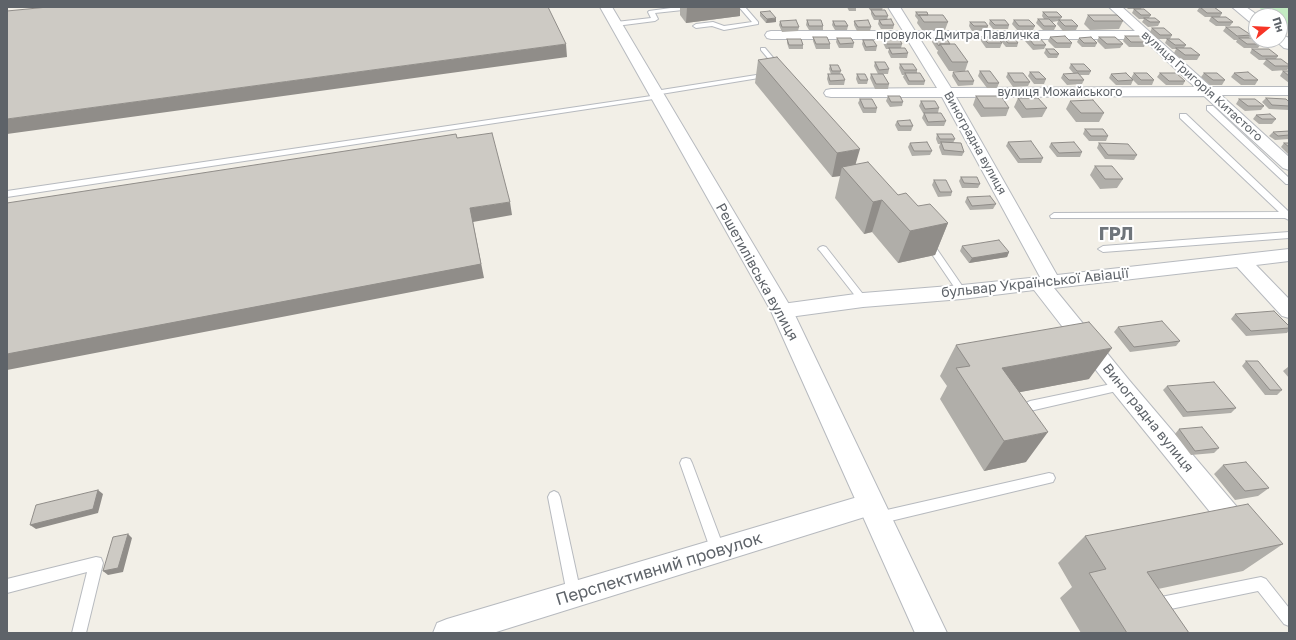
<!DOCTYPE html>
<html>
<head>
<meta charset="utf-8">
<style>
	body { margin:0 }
	#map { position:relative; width:1296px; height:640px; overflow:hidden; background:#f2efe7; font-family:"Golos Text",sans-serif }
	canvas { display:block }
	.frame { position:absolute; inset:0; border:8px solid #5e6369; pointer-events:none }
	.north { position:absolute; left:1248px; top:8px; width:40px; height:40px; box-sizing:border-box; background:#fff; border:1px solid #bfc1c3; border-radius:50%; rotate:72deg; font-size:11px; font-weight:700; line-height:16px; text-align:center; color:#5e6369 }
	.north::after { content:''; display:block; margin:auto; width:14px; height:18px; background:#f73527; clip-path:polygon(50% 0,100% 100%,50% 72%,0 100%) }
</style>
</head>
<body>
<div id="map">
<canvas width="1296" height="640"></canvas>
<div class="frame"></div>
<div class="north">Пн</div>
</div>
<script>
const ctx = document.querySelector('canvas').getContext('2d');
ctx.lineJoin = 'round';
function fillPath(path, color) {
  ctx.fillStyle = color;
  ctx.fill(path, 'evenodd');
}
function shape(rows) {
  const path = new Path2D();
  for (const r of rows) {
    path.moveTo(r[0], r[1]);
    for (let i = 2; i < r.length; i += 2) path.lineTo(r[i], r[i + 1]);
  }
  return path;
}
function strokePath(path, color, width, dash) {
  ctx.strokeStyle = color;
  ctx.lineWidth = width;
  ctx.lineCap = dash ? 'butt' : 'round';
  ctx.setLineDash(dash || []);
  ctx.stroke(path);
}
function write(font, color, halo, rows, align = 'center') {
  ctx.font = font + ' "Golos Text",sans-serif';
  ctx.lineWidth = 4;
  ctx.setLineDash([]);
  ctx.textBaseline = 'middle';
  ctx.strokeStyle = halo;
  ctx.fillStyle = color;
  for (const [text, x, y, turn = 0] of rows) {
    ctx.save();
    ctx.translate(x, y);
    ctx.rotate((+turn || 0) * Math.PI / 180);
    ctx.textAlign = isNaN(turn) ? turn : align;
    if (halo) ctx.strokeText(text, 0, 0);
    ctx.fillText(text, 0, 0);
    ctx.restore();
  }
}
const green = shape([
	[1258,7,1289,7,1289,30,1280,23,1280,16,1271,16]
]);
const service = shape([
	[678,7,695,7,692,9,655,13,658,19,655,21,616,26,613,24,616,22,651,18,648,12,649,11,678,7],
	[739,7,745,7,758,22,758,24,724,30,712,26,696,28,693,26,696,24,713,22,724,26,752,22,739,7],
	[761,48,765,48,781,67,781,69,777,69,761,50,761,48],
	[769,73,772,75,771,76,655,95,652,93,655,91,769,73],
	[658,95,662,97,660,98,7,197,7,191,658,95],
	[1207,106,1213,106,1289,178,1289,184,1286,184,1207,110,1207,106],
	[1180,114,1186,114,1289,212,1289,220,1285,218,1051,218,1050,216,1054,213,1279,212,1180,118,1180,114],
	[1289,232,1289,238,1103,252,1098,249,1103,246,1289,232],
	[929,241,932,242,965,290,967,292,965,294,959,294,925,244,929,241],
	[823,246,826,247,866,298,868,300,866,302,860,302,820,251,818,249,820,247,823,246],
	[1121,382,1125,383,1126,386,1125,389,1121,390,1030,411,1026,409,1024,406,1026,403,1030,401,1121,382],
	[686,458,690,459,692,463,725,551,723,555,718,557,713,555,711,551,680,463,682,459,686,458],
	[1049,473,1053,474,1055,478,1053,482,1049,483,878,524,874,522,872,518,874,514,878,512,1049,473],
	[554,491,558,493,560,497,581,594,579,599,574,601,569,599,567,594,548,497,550,493,554,491],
	[96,557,101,558,103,563,86,633,72,633,87,572,7,593,7,579,96,557],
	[1261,577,1266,579,1289,608,1289,626,1284,624,1258,591,1156,612,1151,610,1149,605,1151,600,1156,598,1261,577]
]);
const minor = shape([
	[888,7,900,7,915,31,1135,31,1109,7,1122,7,1211,87,1289,87,1289,95,1221,95,1289,157,1289,170,1283,168,1204,96,956,97,1057,275,1289,249,1289,261,1256,265,1289,299,1289,318,1282,316,1237,267,1054,288,1129,380,1237,507,1241,515,1237,523,1228,527,1219,523,1113,392,1034,290,962,299,863,307,782,318,775,316,772,311,775,306,782,304,863,293,962,285,1040,277,942,97,831,97,826,96,824,93,826,90,831,89,937,88,907,39,771,39,767,38,765,35,767,32,771,31,903,31,888,7],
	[920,39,1143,39,1195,87,951,88,920,39],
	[871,493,880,496,883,504,880,512,871,515,493,633,433,633,437,623,447,619,871,493]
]);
const tertiary = shape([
	[600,7,612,7,793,311,947,633,915,633,771,311,600,7],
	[1232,7,1246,7,1259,16,1256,16,1256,24,1251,23,1232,7],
	[1280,34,1289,38,1289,49,1284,48,1275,40,1280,40,1280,34]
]);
const wall = shape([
	[680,7,740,7,740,16,686,23,680,15],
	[847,7,856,7,856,11,849,11],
	[868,7,883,7,882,10,888,16,887,20,894,25,893,29,881,29,878,24,879,20,874,20,871,14,871,10,870,10],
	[1126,7,1142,7,1141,9,1151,15,1149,18,1160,22,1158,26,1148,27,1142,22,1144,19,1139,19,1132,13,1134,9,1128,9],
	[1194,7,1214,7,1222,13,1220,17,1233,22,1230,26,1216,26,1209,21,1211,17,1205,17,1197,11,1199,8,1195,8],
	[760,12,776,22,766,23,760,16],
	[916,12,928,15,948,22,945,30,922,30,917,23,918,20,915,16],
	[1043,12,1062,17,1060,20,1078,26,1076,30,1063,31,1057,24,1058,21,1052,22,1056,26,1054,30,1043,30,1036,23,1038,19,1044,19,1042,16],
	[1088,15,1123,21,1119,29,1090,30,1084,24],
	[807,20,823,26,823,30,809,30,806,25],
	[990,20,1009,25,1008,29,993,29,989,24],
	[1014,20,1035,26,1033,30,1018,31,1012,24],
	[780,21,799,27,798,31,782,32,779,25],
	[833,21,848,26,847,30,835,30,832,25],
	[854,21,871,27,870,31,857,31,854,25],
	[970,22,988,26,987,30,972,31,969,26],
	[1226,27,1251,35,1249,38,1261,44,1258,48,1244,48,1236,42,1237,40,1234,40,1223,31],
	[1152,28,1172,35,1170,39,1186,45,1184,48,1200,55,1197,60,1182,60,1174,53,1176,49,1172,49,1165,43,1167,39,1158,39,1150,32],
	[1002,36,1018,43,1017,47,1006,47,1000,40],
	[1027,36,1046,45,1044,49,1033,50,1025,41],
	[1125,36,1146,42,1144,47,1129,47,1123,41],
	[813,37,830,44,830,49,816,49,813,41],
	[982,37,1002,43,1000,48,986,48,981,41],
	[1050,37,1072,43,1070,48,1055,48,1048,41],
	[1099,37,1123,44,1120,48,1105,49,1097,41],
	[837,38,854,43,853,48,839,48,836,42],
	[933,38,950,44,968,62,965,71,949,71,937,53,938,50,937,50,932,42],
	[1079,38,1097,43,1095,47,1082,47,1077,42],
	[787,39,803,45,803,49,789,49,787,43],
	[884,39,902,44,901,48,908,53,907,58,891,58,888,52,889,49,886,49,883,43],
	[863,40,877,46,876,51,865,51,862,44],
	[1046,49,1059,54,1057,58,1048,58,1044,53],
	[1252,49,1278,56,1276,59,1289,65,1289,68,1287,70,1272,71,1263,64,1266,60,1259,60,1250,53],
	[758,60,856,164,898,195,948,223,935,255,898,263,872,232,864,234,835,198,840,176,832,177,755,83],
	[875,62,889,69,888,74,883,74,889,84,888,89,875,89,870,78,871,74,878,74,874,66],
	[900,64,917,70,917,73,925,81,924,85,908,85,903,77,904,75,902,75,899,68],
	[1071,64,1091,71,1089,75,1079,75,1084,80,1082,84,1067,85,1061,78,1063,74,1074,74,1069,68],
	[830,65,841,71,840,74,845,80,844,85,829,85,827,79,828,74,831,74,829,69],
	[980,71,999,83,997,88,987,88,978,76],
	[1283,71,1289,71,1289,83,1280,76],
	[953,72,974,81,973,85,958,86,952,76],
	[1030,72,1046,79,1044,84,1034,84,1028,76],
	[1008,73,1030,82,1028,86,1013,87,1006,77],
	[1134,73,1154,80,1152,85,1138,85,1131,78],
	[1160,73,1185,81,1183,85,1166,85,1157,77],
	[1204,73,1225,80,1222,85,1210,85,1201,77],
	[1234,73,1258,80,1255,85,1241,85,1231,77],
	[857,74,868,80,867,84,858,84,856,79],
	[1111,74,1133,80,1131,85,1116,85,1109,78],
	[888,96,903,102,902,106,890,107,886,101],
	[976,96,1009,108,1006,116,981,117,973,105],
	[1018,98,1047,108,1042,117,1022,118,1014,107],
	[1266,98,1289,102,1289,110,1269,109,1262,102],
	[860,99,877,108,876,113,863,113,858,103],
	[1239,99,1264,106,1261,110,1245,111,1236,104],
	[921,101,939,108,938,113,923,113,919,106],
	[1070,101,1104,113,1099,122,1076,122,1066,109],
	[924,113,946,121,944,126,927,126,922,118],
	[1256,115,1276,119,1272,124,1259,124,1253,119],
	[897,121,913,126,911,131,898,131,895,125],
	[1085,129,1108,136,1106,141,1089,141,1083,134],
	[1289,131,1289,139,1275,140,1269,136,1273,132],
	[937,134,955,139,953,143,964,152,962,156,942,155,939,147,940,144,938,144,936,139],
	[1008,142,1043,158,1041,163,1018,163,1006,146],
	[910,143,932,151,930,155,912,156,908,147],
	[1051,143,1082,152,1080,157,1057,157,1049,147],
	[1099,143,1137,155,1134,160,1105,159,1097,148],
	[1284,143,1289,143,1289,155,1281,147],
	[1095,166,1123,179,1117,188,1100,189,1090,175],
	[961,177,980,184,978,188,962,188,959,181],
	[934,180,952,192,951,196,938,197,932,185],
	[967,197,996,204,993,209,970,210,965,202],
	[962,246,1009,252,1007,257,969,263,960,251],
	[1235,314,1289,326,1289,330,1287,333,1246,336,1231,319],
	[1118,327,1180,341,1176,346,1130,352,1114,332],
	[956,345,1089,379,1020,392,1026,462,984,471,940,399,947,386,940,376],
	[1246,361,1282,390,1277,395,1265,395,1242,366],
	[1288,367,1289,367,1289,378,1283,371],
	[1167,386,1236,408,1231,413,1183,417,1163,390],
	[1179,429,1219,448,1214,453,1191,455,1175,434],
	[1223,465,1269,488,1258,496,1235,500,1214,474],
	[1085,536,1283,544,1243,571,1158,589,1189,633,1081,633,1060,598,1072,587,1058,563]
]);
const shadedWall = shape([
	[687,7,740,7,740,16,686,23],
	[776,18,776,22,766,23,767,19],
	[566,44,567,57,7,134,7,119],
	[860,149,853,173,842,167,840,176,832,177,837,153],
	[882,200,872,232,864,234,873,202],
	[510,202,512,215,473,222,484,278,7,370,7,354,470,208],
	[948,223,935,255,898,263,910,231],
	[1009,252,1007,257,969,263,972,258],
	[1112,348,1089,379,984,399,1002,368],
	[1048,432,1026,462,984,471,1004,441],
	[98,490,103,494,98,513,36,529,30,525],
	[128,534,132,538,123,572,108,575,103,571]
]);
const building = shape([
	[48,7,548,7,566,44,7,119,7,11,48,7],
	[1200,7,1214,7,1222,13,1207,13,1200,7],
	[1134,9,1144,9,1151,15,1141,15,1134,9],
	[871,10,885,10,888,16,875,16,871,10],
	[770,11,776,18,767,19,760,12,770,11],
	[916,12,927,12,928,15,919,15,919,16,916,12],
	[1043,12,1057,12,1062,17,1048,17,1043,12],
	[919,15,943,15,948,22,924,22,919,15],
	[1088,15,1117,15,1123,21,1094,21,1088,15],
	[1212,17,1226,17,1233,22,1218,22,1212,17],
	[1144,18,1155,18,1160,22,1150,22,1144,18],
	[891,19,894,25,882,25,879,20,891,19],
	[1038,19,1049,19,1056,26,1044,26,1038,19],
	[796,20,799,27,782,27,780,21,796,20],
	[807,20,821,20,823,26,809,26,807,20],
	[868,20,871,27,858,27,854,21,868,20],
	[990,20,1005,20,1009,25,995,25,990,20],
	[1014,20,1029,20,1035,26,1019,26,1014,20],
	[1059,20,1072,20,1078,26,1065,26,1059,20],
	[833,21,845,21,848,26,835,26,833,21],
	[970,22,985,22,988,26,974,26,970,22],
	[1226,27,1239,27,1251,35,1237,36,1226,27],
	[1152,28,1164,28,1172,35,1160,35,1152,28],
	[1002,36,1013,36,1018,43,1008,43,1002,36],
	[1027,36,1038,36,1046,45,1034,45,1027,36],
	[1065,36,1072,43,1057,43,1050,37,1065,36],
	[1125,36,1139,36,1146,42,1131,42,1125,36],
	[813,37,827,37,830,44,816,44,813,37],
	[982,37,997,37,1002,43,988,43,982,37],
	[1091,37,1097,43,1084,43,1079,38,1091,37],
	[1099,37,1115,37,1123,44,1107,44,1099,37],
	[837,38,851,38,854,43,840,44,837,38],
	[899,38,902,44,887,44,884,39,899,38],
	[933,38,946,38,950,44,940,44,939,46,933,38],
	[1239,38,1253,38,1261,44,1247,44,1239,38],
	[787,39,801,39,803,45,789,45,787,39],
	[1167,39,1179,39,1186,45,1175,45,1167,39],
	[863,40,873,40,877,46,866,47,863,40],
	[940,44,955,44,968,62,952,62,940,44],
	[889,48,905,48,908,53,892,54,889,48],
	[1176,48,1191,48,1200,55,1185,55,1176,48],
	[1046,49,1054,49,1059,54,1050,54,1046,49],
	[1252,49,1269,49,1278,56,1262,56,1252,49],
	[777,57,860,149,837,153,758,60,777,57],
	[1266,59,1281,59,1289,65,1289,66,1275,66,1266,59],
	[875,62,885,62,889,69,879,70,875,62],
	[900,64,913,64,917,70,904,70,900,64],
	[1071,64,1084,64,1091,71,1077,71,1071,64],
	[830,65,838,65,841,71,832,71,830,65],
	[968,71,974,81,959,81,953,72,968,71],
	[980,71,990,71,999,83,988,83,980,71],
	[1283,71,1289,71,1289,76,1283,71],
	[1030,72,1039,72,1046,79,1036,79,1030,72],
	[1248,72,1258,80,1244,80,1234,73,1248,72],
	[905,73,920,73,925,81,909,81,905,73],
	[1008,73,1023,73,1030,82,1014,82,1008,73],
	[1078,73,1084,80,1069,80,1063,74,1078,73],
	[1126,73,1133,80,1118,81,1111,74,1126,73],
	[1134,73,1147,73,1154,80,1141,80,1134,73],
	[1160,73,1176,73,1185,81,1169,81,1160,73],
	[1204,73,1217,73,1225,80,1213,80,1204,73],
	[828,74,842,74,845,80,830,81,828,74],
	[857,74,865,74,868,80,860,80,857,74],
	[871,74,883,74,889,84,876,84,871,74],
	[888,96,900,96,903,102,891,102,888,96],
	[976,96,1001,96,1009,108,984,108,976,96],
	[1018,98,1038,98,1047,108,1026,109,1018,98],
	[1266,98,1286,99,1289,102,1289,106,1272,105,1266,98],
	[860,99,872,99,877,108,864,108,860,99],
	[1239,99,1255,99,1264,106,1248,106,1239,99],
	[1093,100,1104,113,1081,113,1070,101,1093,100],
	[921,101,935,101,939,108,925,109,921,101],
	[924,113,941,113,946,121,928,122,924,113],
	[1270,114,1276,119,1262,119,1256,115,1270,114],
	[910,120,913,126,900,126,897,121,910,120],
	[1085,129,1103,129,1108,136,1091,136,1085,129],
	[1289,131,1289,135,1278,136,1273,132,1289,131],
	[492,133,510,202,470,208,481,264,7,354,7,203,456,134,457,138,492,133],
	[937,134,952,134,955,139,940,139,937,134],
	[1031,141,1043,158,1020,159,1008,142,1031,141],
	[927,142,932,151,914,151,910,143,927,142],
	[941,142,961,143,964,152,944,150,941,142],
	[1074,142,1082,152,1059,153,1051,143,1074,142],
	[1099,143,1128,144,1137,155,1108,155,1099,143],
	[1284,143,1289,143,1289,147,1284,143],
	[868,162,898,195,906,193,918,206,930,204,948,223,910,231,882,200,873,202,842,167,868,162],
	[1095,166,1112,166,1123,179,1105,179,1095,166],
	[961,177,977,177,980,184,964,183,961,177],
	[934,180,946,180,952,192,940,192,934,180],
	[990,196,996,204,972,206,967,197,990,196],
	[999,240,1009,252,972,258,962,246,999,240],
	[1274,311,1289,326,1289,328,1251,331,1235,314,1274,311],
	[1162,321,1180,341,1134,347,1118,327,1162,321],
	[1089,322,1112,348,1002,368,1048,432,1004,441,956,368,970,366,956,345,1089,322],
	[1246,361,1258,361,1282,390,1270,390,1246,361],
	[1214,382,1236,408,1187,412,1167,386,1214,382],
	[1202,427,1219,448,1195,451,1179,429,1202,427],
	[1246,462,1269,488,1245,491,1223,465,1246,462],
	[98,490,93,509,30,525,36,505,98,490],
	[1248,504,1283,544,1147,572,1189,633,1127,633,1089,573,1106,569,1085,536,1248,504],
	[128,534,118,568,103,571,113,537,128,534]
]);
const farStreetnames = [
	["провулок Дмитра Павличка",958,35],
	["вулиця Григорія Китастого",1202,86,42],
	["вулиця Можайського",1060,92],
	["Виноградна вулиця",975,143,61]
];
const streetNames = [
	["Решетилівська вулиця",757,272,61],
	["бульвар Української Авіації",1035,283,-6],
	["Виноградна вулиця",1148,418,51]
];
const nearStreetnames = [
	["Перспективний провулок",659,569,-17]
];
const districtNames = [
	["ГРЛ",1116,234]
];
fillPath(green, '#c3ebc2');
strokePath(service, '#b7babf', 2);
strokePath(minor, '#b7babf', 2);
strokePath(tertiary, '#b7babf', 2);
fillPath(service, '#fff');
fillPath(minor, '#fff');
fillPath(tertiary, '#fff');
fillPath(wall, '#b0aea9');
fillPath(shadedWall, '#908d89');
fillPath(building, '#cdcac4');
strokePath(building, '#908d89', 1);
write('12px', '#5e6369', '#fff', farStreetnames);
write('14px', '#5e6369', '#fff', streetNames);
write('17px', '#5e6369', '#fff', nearStreetnames);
write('bold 18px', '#6f757b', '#fff', districtNames);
</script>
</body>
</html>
